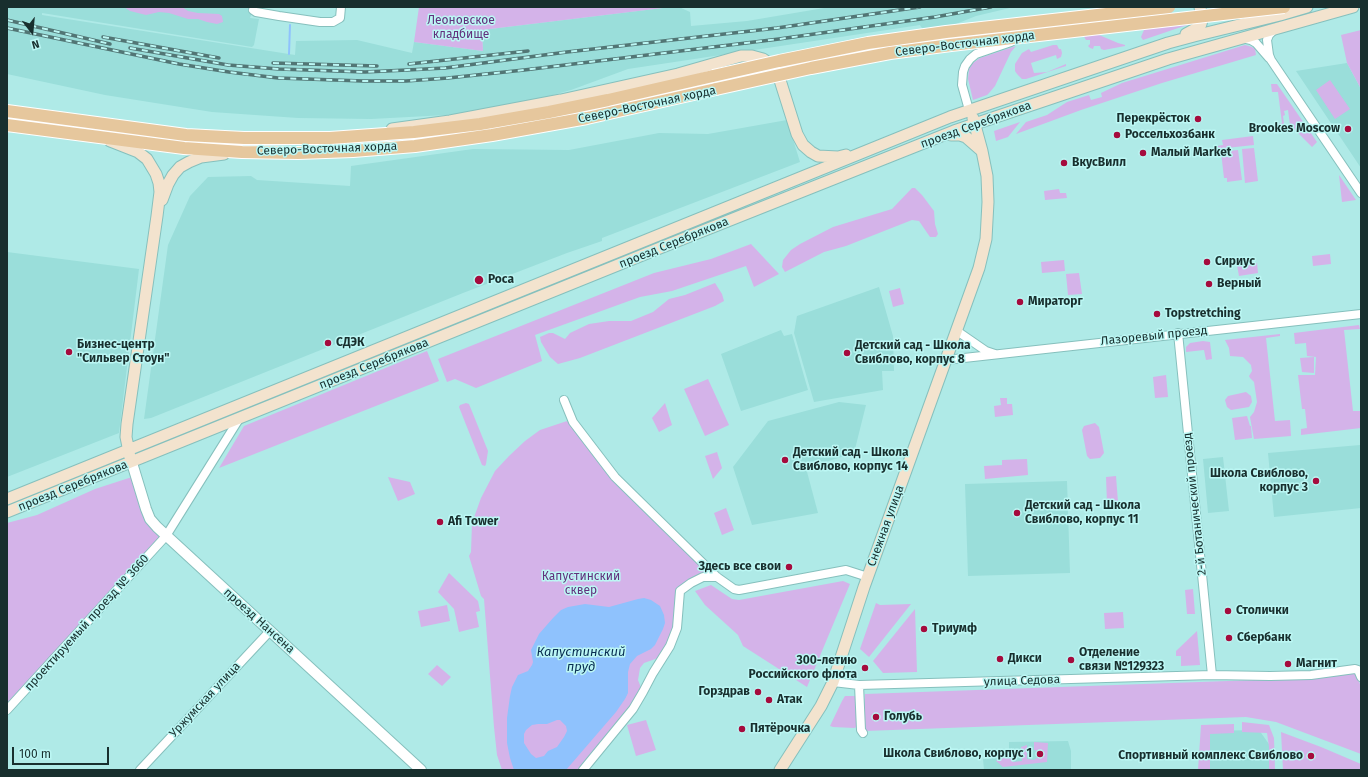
<!DOCTYPE html>
<html>
<head>
<meta charset="utf-8">
<style>
	body { margin:0 }
	#map { position:relative; width:1368px; height:777px; overflow:hidden; background:#afeae7; font-family:"Fira Sans",sans-serif }
	canvas { display:block }
	.frame { position:absolute; inset:0; border:8px solid #182f2e; pointer-events:none }
	.north { position:absolute; left:12px; top:12px; width:40px; height:40px; -webkit-text-stroke:3px #bcf7f4; paint-order:stroke; rotate:164deg; font-size:11px; font-weight:700; line-height:16px; text-align:center; color:#182f2e }
	.north::after { content:''; display:block; margin:auto; width:14px; height:18px; background:#182f2e; clip-path:polygon(50% 0,100% 100%,50% 72%,0 100%) }
	.scale { position:absolute; left:12px; top:747px; width:97px; height:18px; box-sizing:border-box; border:2px solid #182f2e; border-top:0; padding-left:5px; font-size:12px; line-height:14px; white-space:nowrap; color:#182f2e; -webkit-text-stroke:3px #bcf7f4; paint-order:stroke }
</style>
</head>
<body>
<div id="map">
<canvas width="1368" height="777"></canvas>
<div class="frame"></div>
<div class="north">N</div>
<div class="scale">100 m</div>
</div>
<script>
const ctx = document.querySelector('canvas').getContext('2d');
ctx.lineJoin = 'round';
function fillPath(path, color) {
  ctx.fillStyle = color;
  ctx.fill(path, 'evenodd');
}
function shape(rows) {
  const path = new Path2D();
  for (const r of rows) {
    path.moveTo(r[0], r[1]);
    for (let i = 2; i < r.length; i += 2) path.lineTo(r[i], r[i + 1]);
  }
  return path;
}
function strokePath(path, color, width, dash) {
  ctx.strokeStyle = color;
  ctx.lineWidth = width;
  ctx.lineCap = dash ? 'butt' : 'round';
  ctx.setLineDash(dash || []);
  ctx.stroke(path);
}
function write(font, color, halo, rows, align = 'center') {
  ctx.font = font + ' "Fira Sans",sans-serif';
  ctx.lineWidth = 3;
  ctx.setLineDash([]);
  ctx.textBaseline = 'middle';
  ctx.strokeStyle = halo;
  ctx.fillStyle = color;
  for (const [text, x, y, turn = 0] of rows) {
    ctx.save();
    ctx.translate(x, y);
    ctx.rotate((+turn || 0) * Math.PI / 180);
    ctx.textAlign = isNaN(turn) ? turn : align;
    if (halo) ctx.strokeText(text, 0, 0);
    ctx.fillText(text, 0, 0);
    ctx.restore();
  }
}
const built = shape([
	[7,7,254,7,250,18,259,19,254,45,252,47,42,13,42,15,295,55,296,41,357,40,412,53,414,42,483,51,482,30,671,7,679,7,690,12,691,26,747,21,830,7,1014,7,976,16,951,26,929,39,920,25,628,69,571,90,499,110,447,115,371,119,298,118,212,112,105,95,7,74],
	[1347,63,1361,89,1361,168,1296,71],
	[787,120,800,162,602,238,602,241,567,253,463,293,151,418,144,419,168,245,190,196,208,177,251,176,257,180,350,186,351,166,473,149,569,150,659,133,708,134],
	[7,252,139,269,119,433,7,477],
	[879,287,893,336,894,371,882,371,883,390,814,402,794,333,797,316],
	[781,330,784,336,792,334,808,390,741,411,721,354],
	[839,402,866,405,854,453,806,468,818,513,752,525,733,467,768,421],
	[1360,445,1361,448,1361,508,1274,517,1268,453],
	[1223,457,1229,511,1208,513,1203,459],
	[1067,481,1070,573,968,576,965,484],
	[1259,730,1271,747,1273,770,1205,770,1203,731],
	[1068,741,1071,751,1071,770,984,770,983,759,1009,757,1009,742]
]);
const green = shape([
	[124,7,182,7,188,11,198,13,219,14,222,16,223,22,217,24,207,22,198,19,188,19,169,13,159,12,146,15,130,11],
	[419,7,671,7,482,30,483,51,414,42],
	[1145,24,1190,24,1143,40,1141,37,1144,30],
	[1361,30,1361,89,1347,63,1341,35],
	[1092,32,1118,43,1125,45,1125,46,1104,50,1101,49,1100,46,1094,46,1093,49,1090,48,1088,46,1090,44,1090,40,1086,40,1083,35],
	[1053,45,1057,45,1059,49,1061,49,1062,53,1061,57,1057,59,1056,55,1031,63,1034,73,1047,72,1066,64,1066,66,1026,79,1022,79,1017,74,1015,71,1015,64,1022,53,1029,49,1031,52],
	[1245,45,1252,47,1255,49,1256,55,1162,83,1081,110,1016,134,1026,122,1047,115,1067,102,1089,95,1091,100,1102,97,1101,93,1122,83],
	[1016,46,1011,52,995,86,990,92,987,95,973,100,968,79,969,69,973,63,980,58],
	[1330,80,1350,109,1335,119,1316,90],
	[1271,84,1277,84,1317,142,1312,147,1290,125,1288,110,1284,111,1285,115,1283,116,1284,124,1276,125,1276,124,1282,123,1278,92,1272,92],
	[1020,122,1008,137,996,141,994,131],
	[1253,136,1254,145,1217,149,1217,146,1223,145,1222,140],
	[1254,148,1258,181,1245,183,1242,149],
	[1238,150,1242,180,1227,182,1227,178,1224,178,1221,152],
	[1339,175,1356,200,1342,202],
	[912,188,915,188,922,195,934,211,935,224,938,234,936,237,930,237,919,221,912,220,846,246,824,252,785,272,782,267,783,260,791,250,800,244,833,227,892,209],
	[1059,189,1060,193,1066,193,1067,198,1045,200,1044,191],
	[751,244,779,274,754,287,746,266,672,291,640,297,535,335,542,361,476,388,455,379,447,382,438,359,654,273,711,259],
	[1330,254,1331,264,1313,266,1312,256],
	[1064,260,1065,271,1042,273,1041,262],
	[1257,263,1258,273,1239,276,1237,265],
	[1079,273,1082,294,1068,295,1066,274],
	[715,283,722,294,724,301,715,306,580,358,558,364,550,357,541,342,540,337,549,333,553,333,565,339,570,333,589,324,609,321,631,321,653,312,669,299,685,295],
	[900,288,904,304,893,307,889,291],
	[1359,325,1360,329,1344,330,1353,411,1361,411,1361,428,1301,435,1301,429,1307,428,1305,409,1302,409,1298,375,1315,375,1316,357,1307,356,1306,343,1295,344,1294,333],
	[1280,334,1280,336,1266,338,1275,421,1290,420,1291,436,1254,439,1250,417,1254,412,1257,402,1254,382,1250,378,1249,376,1252,371,1251,365,1243,357,1230,356,1229,348,1225,340],
	[1203,341,1210,342,1212,359,1206,360,1204,350,1186,352,1186,347,1190,343],
	[427,351,439,381,219,468,244,426],
	[1314,357,1314,373,1302,372,1300,358],
	[1166,375,1168,397,1155,398,1153,377],
	[708,379,729,425,705,436,684,389],
	[1246,392,1251,396,1252,402,1249,407,1231,410,1227,407,1225,400,1228,396],
	[1000,398,1007,398,1007,404,1012,404,1013,415,995,417,994,406,1001,405],
	[466,403,469,404,488,451,486,464,485,466,482,465,459,407,460,405],
	[665,403,672,425,659,432,652,418],
	[1247,416,1250,426,1251,426,1252,438,1235,440,1232,418],
	[567,421,613,478,709,573,683,586,674,631,661,657,644,663,640,668,638,680,642,690,636,702,581,770,502,770,497,755,494,727,484,599,481,596,469,556,471,552,472,523,481,498,495,471,509,456,525,441,540,430],
	[1095,423,1099,427,1104,453,1100,458,1090,459,1087,456,1082,430,1084,426],
	[717,452,722,468,713,479,705,456],
	[1027,459,1028,475,985,479,984,466,1002,465,1002,460],
	[1116,476,1118,502,1107,503,1106,477],
	[132,477,150,526,159,537,158,541,7,706,7,523,37,515,95,489],
	[388,477,410,482,415,494,398,501],
	[726,508,734,530,722,535,714,513],
	[449,573,478,601,480,611,476,612,479,627,459,632,454,609,438,592],
	[843,581,850,584,807,687,743,646,738,635,705,605,695,591,711,585,732,599,739,600],
	[1193,589,1195,614,1187,614,1185,590],
	[876,603,880,605,911,604,869,657,860,649],
	[447,605,450,621,421,627,418,611],
	[915,609,917,672,883,673,873,661],
	[1123,612,1124,628,1105,629,1104,613],
	[1197,631,1200,665,1181,666,1181,656,1176,656,1176,651],
	[437,665,451,677,442,686,428,674],
	[1356,673,1361,687,1361,754,1276,722,1246,717,865,731,863,728,865,694,1311,678],
	[845,696,855,696,857,727,854,728,833,727,830,726,842,701],
	[646,720,656,750,636,756,627,725],
	[1242,722,1269,725,1274,738,1275,770,1269,770,1269,747,1267,733,1242,732],
	[1234,724,1234,733,1210,734,1210,770,1198,770,1201,725],
	[1281,732,1321,747,1361,764,1361,770,1283,770],
	[1034,742,1048,743,1047,762,1003,767,996,761,1007,750,1014,750,1013,762,1022,761,1021,747,1027,745,1027,759,1034,760,1040,756,1039,751,1034,750]
]);
const water = shape([
	[638,599,644,598,651,600,660,606,664,615,665,623,663,629,655,645,651,649,637,656,630,664,628,672,628,693,625,699,616,712,566,770,514,770,510,758,507,743,507,718,510,696,512,687,518,675,528,671,532,665,533,662,531,650,539,634,553,618,561,610,568,607,585,604,609,607],
	[557,720,560,720,566,726,567,731,564,737,557,747,548,751,544,756,536,758,531,754,524,743,524,734,526,730,532,725,538,724,547,724]
]);
const stream = shape([
	[289,54,290,25]
]);
const minor = shape([
	[253,10,256,12,279,16,320,22,333,22,340,18,341,7],
	[1057,29,1082,21],
	[1274,30,1269,35,1267,40,1269,55,1271,60,1361,193],
	[1242,38,1251,40,1256,43,1269,58],
	[969,110,962,85,963,72,965,66,970,59,976,54,1011,42],
	[957,331,986,351,995,354],
	[1178,333,1212,675],
	[946,360,1361,314],
	[564,400,573,422,615,477,717,577,734,589,739,590,846,570,868,577],
	[833,682,859,685,1212,675,1270,676,1311,675,1355,669,1358,670,1361,677],
	[859,685,861,730,863,733],
	[7,710,166,536,239,419],
	[140,770,270,631],
	[583,770,633,709,643,692,653,673,670,646,677,628,680,591,691,583,703,577,717,577]
]);
const tertiary = shape([
	[132,463,146,509,150,519,157,527,421,770]
]);
const secondary = shape([
	[1186,34,1197,28,1201,24,1202,20,1200,7],
	[392,129,450,121,561,100,678,74,741,56,752,56,763,59,770,64,779,77,797,134,803,145,811,152,818,156,838,157,846,155],
	[951,135,960,135,966,137,982,151],
	[110,141,138,152,147,159,156,174,159,183,160,192,157,216,127,424,126,437,130,457],
	[162,200,168,184,173,175,180,167,189,162,201,157,224,154],
	[7,499,950,117,1168,43,1194,36,1280,15,1307,7],
	[7,512,660,248,954,131,1168,59,1353,7],
	[780,770,821,706,833,682,864,587,979,268,986,239,988,202,987,176,982,151,973,118]
]);
const primary = shape([
	[7,111,186,135,244,138,330,138,414,132,480,124,549,112,608,100,713,76],
	[7,125,184,148,242,152,298,153,353,151,415,146,492,135,587,118,716,89]
]);
const rail = shape([
	[7,20,110,44],
	[7,28,179,64,229,72,278,78,363,81,406,81,448,78,524,70,779,39,935,17,991,7],
	[103,37,219,58],
	[130,48,228,65,279,69,365,72,407,70,445,68,567,52,777,28,920,7],
	[273,63,377,66],
	[409,64,528,51]
]);
const primaryBridge = shape([
	[713,76,779,61,868,43,946,32,1169,7],
	[716,89,811,68,890,53,951,45,1284,7]
]);
const markers = [
	[1198,119,4,"#a50b3d"],
	[1348,129,4,"#a50b3d"],
	[1117,135,4,"#a50b3d"],
	[1143,153,4,"#a50b3d"],
	[1064,163,4,"#a50b3d"],
	[1207,262,4,"#a50b3d"],
	[479,280,5,"#a50b3d"],
	[1209,284,4,"#a50b3d"],
	[1020,302,4,"#a50b3d"],
	[1157,314,4,"#a50b3d"],
	[328,343,4,"#a50b3d"],
	[69,352,4,"#a50b3d"],
	[847,353,4,"#a50b3d"],
	[785,460,4,"#a50b3d"],
	[1316,481,4,"#a50b3d"],
	[1017,513,4,"#a50b3d"],
	[440,522,4,"#a50b3d"],
	[789,567,4,"#a50b3d"],
	[1228,611,4,"#a50b3d"],
	[924,629,4,"#a50b3d"],
	[1229,638,4,"#a50b3d"],
	[1000,659,4,"#a50b3d"],
	[1071,660,4,"#a50b3d"],
	[1288,664,4,"#a50b3d"],
	[865,668,4,"#a50b3d"],
	[758,692,4,"#a50b3d"],
	[769,700,4,"#a50b3d"],
	[876,717,4,"#a50b3d"],
	[742,729,4,"#a50b3d"],
	[1040,754,4,"#a50b3d"],
	[1311,756,4,"#a50b3d"]
];
const parkNames = [
	["Леоновское",461,21],
	["кладбище",461,35],
	["Капустинский",581,577],
	["сквер",581,591]
];
const streetNames = [
	["Северо-Восточная хорда",965,44,-7],
	["Северо-Восточная хорда",647,105,-12],
	["проезд Серебрякова",976,125,-20],
	["Северо-Восточная хорда",327,149,-2],
	["проезд Серебрякова",674,243,-22],
	["Лазоревый проезд",1154,336,-6],
	["проезд Серебрякова",374,364,-22],
	["проезд Серебрякова",73,486,-22],
	["2-й Ботанический проезд",1195,504,-96],
	["Снежная улица",886,526,-70],
	["проезд Нансена",259,621,42],
	["проектируемый проезд № 3660",87,623,-48],
	["улица Седова",1022,681,-2],
	["Уржумская улица",205,700,-47]
];
const poiNames = [
	["Перекрёсток",1190,119,"right"],
	["Brookes Moscow",1340,129,"right"],
	["Россельхозбанк",1125,135],
	["Малый Market",1151,153],
	["ВкусВилл",1072,163],
	["Сириус",1215,262],
	["Роса",488,280],
	["Верный",1217,284],
	["Мираторг",1028,302],
	["Topstretching",1165,314],
	["СДЭК",336,343],
	["Бизнес-центр",77,345],
	["\"Сильвер Стоун\"",77,359],
	["Детский сад - Школа",855,346],
	["Свиблово, корпус 8",855,360],
	["Детский сад - Школа",793,453],
	["Свиблово, корпус 14",793,467],
	["Школа Свиблово,",1308,474,"right"],
	["корпус 3",1308,488,"right"],
	["Детский сад - Школа",1025,506],
	["Свиблово, корпус 11",1025,520],
	["Afi Tower",448,522],
	["Здесь все свои",781,567,"right"],
	["Столички",1236,611],
	["Триумф",932,629],
	["Сбербанк",1237,638],
	["Отделение",1079,653],
	["связи №129323",1079,667],
	["Дикси",1008,659],
	["300-летию",857,661,"right"],
	["Российского флота",857,675,"right"],
	["Магнит",1296,664],
	["Горздрав",750,692,"right"],
	["Атак",777,700],
	["Голубь",884,717],
	["Пятёрочка",750,729],
	["Школа Свиблово, корпус 1",1032,754,"right"],
	["Спортивный комплекс Свиблово",1303,756,"right"]
];
const waterNames = [
	["Капустинский",581,652],
	["пруд",581,667]
];
fillPath(built, '#9adeda');
fillPath(green, '#d4b3e9');
fillPath(water, '#8fc2fd');
strokePath(stream, '#8fc2fd', 2);
strokePath(minor, '#86c0bd', 10);
strokePath(tertiary, '#86c0bd', 12);
strokePath(secondary, '#86c0bd', 13);
strokePath(primary, '#fff', 14);
strokePath(minor, '#fff', 8);
strokePath(tertiary, '#fff', 10);
strokePath(secondary, '#f3e3ce', 11);
strokePath(primary, '#e6c79d', 12);
strokePath(rail, '#527675', 3.5);
strokePath(rail, '#bcf7f4', 2, [6]);
strokePath(primaryBridge, '#fff', 14, []);
strokePath(primaryBridge, '#e6c79d', 12);
for (const [x, y, r, color] of markers) {
  const dot = new Path2D();
  dot.arc(x, y, r, 0, 2 * Math.PI);
  ctx.fillStyle = color;
  ctx.fill(dot);
  strokePath(dot, '#bcf7f4', 1.5);
}
write('12px', '#62307c', '#bcf7f4', parkNames);
write('12px', '#182f2e', '#bcf7f4', streetNames);
write('bold 12px', '#182f2e', '#bcf7f4', poiNames, 'left');
write('italic 13px', '#082d52', '#bcf7f4', waterNames);
</script>
</body>
</html>
